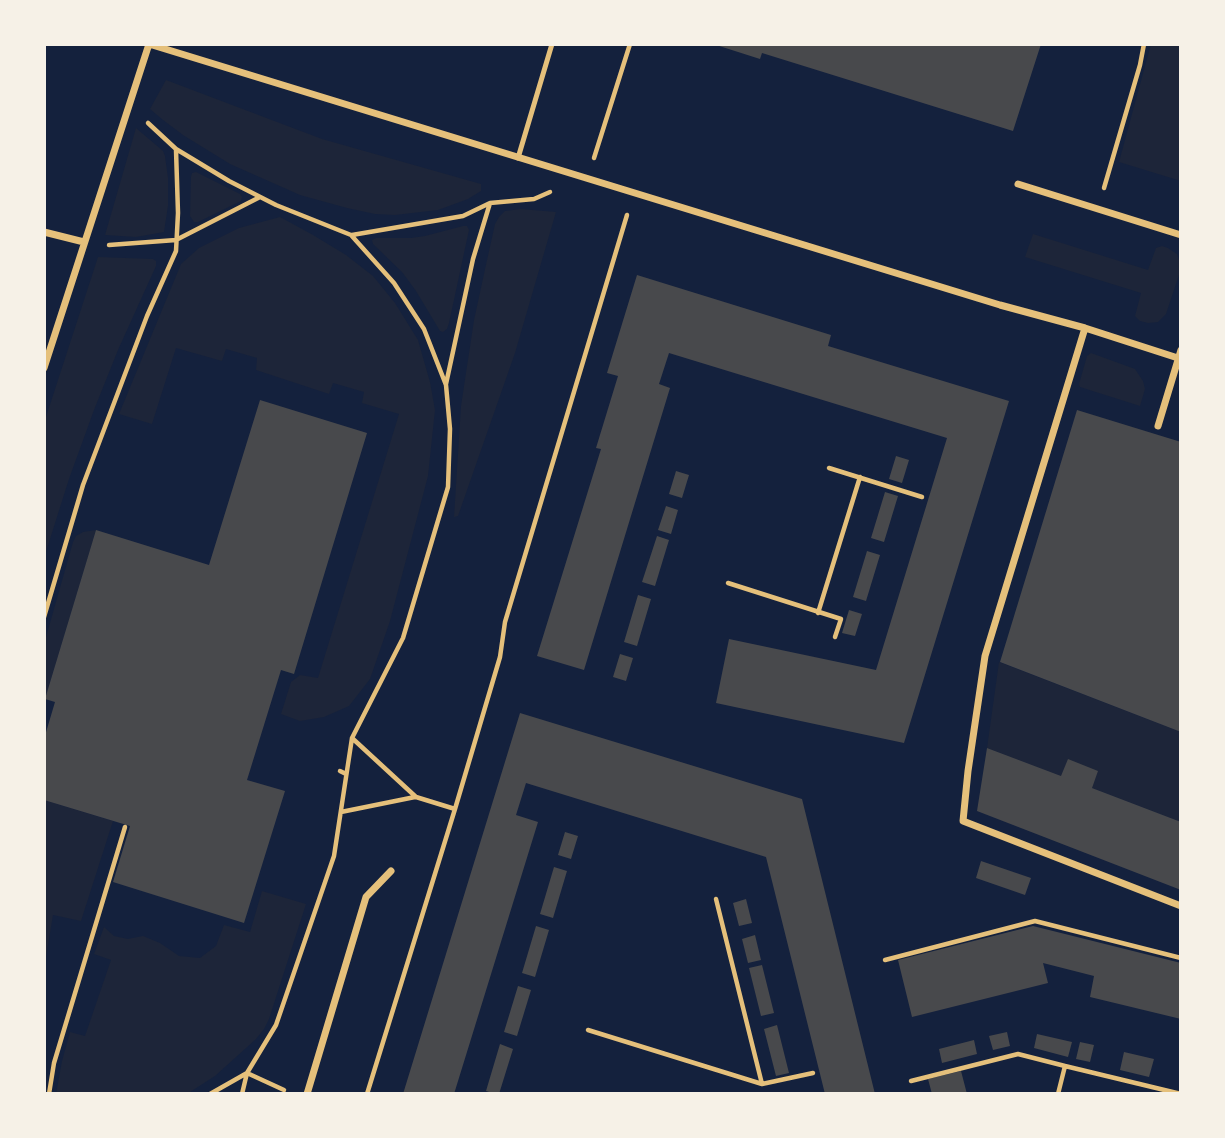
<!DOCTYPE html>
<html>
<head>
<meta charset="utf-8">
<style>
	body { margin:0 }
	#map { position:relative; width:1225px; height:1138px; overflow:hidden; background:#14213d; font-family:Roboto,sans-serif }
	canvas { display:block }
	.frame { position:absolute; inset:0; border:46px solid #f6f1e7; pointer-events:none }
</style>
</head>
<body>
<div id="map">
<canvas width="1225" height="1138"></canvas>
<div class="frame"></div>
</div>
<script>
const ctx = document.querySelector('canvas').getContext('2d');
ctx.lineJoin = 'round';
function fillPath(path, color) {
  ctx.fillStyle = color;
  ctx.fill(path, 'evenodd');
}
function shape(rows) {
  const path = new Path2D();
  for (const r of rows) {
    path.moveTo(r[0], r[1]);
    for (let i = 2; i < r.length; i += 2) path.lineTo(r[i], r[i + 1]);
  }
  return path;
}
function strokePath(path, color, width, dash) {
  ctx.strokeStyle = color;
  ctx.lineWidth = width;
  ctx.lineCap = dash ? 'butt' : 'round';
  ctx.setLineDash(dash || []);
  ctx.stroke(path);
}
const green = shape([
	[1151,44,1181,44,1181,181,1119,162],
	[166,80,322,139,481,184,481,191,468,199,438,210,395,215,375,214,347,208,300,195,230,164,183,135,163,120,150,109],
	[136,128,163,151,165,156,168,178,168,206,164,232,136,237,105,235],
	[196,172,240,194,242,197,241,201,198,222,194,222,190,216,191,177,192,173],
	[521,209,556,212,515,353,458,516,454,517,461,406,474,320,487,260,495,224,499,217,505,211],
	[280,217,313,235,346,255,373,276,395,303,418,340,430,382,435,410,428,476,390,621,370,679,349,706,324,717,300,721,281,714,291,682,300,675,318,678,399,414,362,403,364,392,333,383,329,394,256,370,257,358,226,349,222,361,176,348,152,424,119,414,181,264,199,248,239,228],
	[463,226,467,226,469,230,449,323,447,329,443,332,440,331,416,291,402,272,373,244,372,240,376,238,411,238,425,236],
	[1033,234,1148,270,1156,248,1162,246,1168,248,1177,254,1180,263,1181,269,1166,314,1158,322,1148,323,1140,321,1135,316,1141,293,1025,257],
	[98,257,153,259,156,261,156,266,118,350,94,410,69,479,44,558,44,423],
	[1091,353,1135,369,1143,381,1145,389,1140,406,1080,387,1079,384,1087,356],
	[96,530,45,699,44,644,73,542,76,536,83,532],
	[999,662,1181,732,1181,822,987,748],
	[44,800,113,821,81,921,53,915,44,969],
	[262,891,306,904,269,1019,264,1029,256,1039,215,1076,187,1094,56,1094,62,1061,70,1032,85,1036,111,960,94,954,104,927,114,936,128,939,143,936,160,943,179,956,200,958,216,946,224,925,250,932]
]);
const building = shape([
	[713,44,1041,44,1013,131,762,53,760,59],
	[637,275,831,335,828,346,1009,401,904,743,716,703,729,639,876,670,947,438,669,353,659,384,670,388,584,670,537,656,601,449,596,448,618,376,607,373],
	[260,400,367,433,294,674,281,670,247,780,285,791,244,923,113,882,130,826,44,800,44,739,55,702,45,699,96,530,209,565],
	[1077,410,1181,442,1181,732,1000,662],
	[896,456,909,460,902,483,889,479],
	[676,471,689,475,682,498,669,494],
	[885,492,898,496,884,542,871,538],
	[666,506,678,510,671,534,658,530],
	[657,536,669,540,655,586,642,582],
	[867,551,880,555,866,601,853,597],
	[638,595,651,599,637,646,624,642],
	[849,610,862,614,855,636,842,633],
	[620,654,633,658,626,681,613,677],
	[520,713,802,799,875,1094,825,1094,766,857,526,783,516,815,538,822,454,1094,403,1094],
	[987,748,1061,776,1068,759,1098,771,1092,788,1181,822,1181,890,977,811],
	[565,832,578,836,571,859,558,855],
	[981,861,1031,878,1025,895,976,878],
	[554,867,567,871,553,918,540,914],
	[746,899,752,923,739,926,733,903],
	[536,926,549,930,535,977,522,973],
	[1033,926,1181,963,1181,1019,1090,997,1094,976,1043,963,1048,983,912,1017,898,960],
	[755,935,761,960,748,963,742,939],
	[762,965,774,1013,761,1016,749,968],
	[518,986,531,990,517,1036,504,1032],
	[777,1025,789,1073,776,1076,764,1029],
	[1007,1032,1010,1046,993,1050,989,1036],
	[1037,1034,1072,1042,1068,1057,1034,1048],
	[974,1040,977,1054,942,1063,939,1049],
	[1080,1042,1094,1045,1090,1062,1076,1059],
	[500,1044,513,1049,499,1094,496,1094,486,1091],
	[1124,1052,1154,1059,1149,1077,1120,1070],
	[961,1071,967,1094,932,1094,928,1079]
]);
const path = shape([
	[148,123,176,149,229,181,276,205,351,235,394,283,424,329,446,385,450,429,448,487,403,638,352,738,334,856,276,1025,247,1073,242,1094],
	[594,158,630,44],
	[1104,188,1140,65,1144,44],
	[352,235,463,216,490,203,534,199,550,192],
	[109,245,176,240,260,197],
	[446,384,473,259,490,203],
	[829,468,922,497],
	[728,583,841,619,835,637],
	[818,613,860,477],
	[44,617,83,485,147,316,176,251,178,213,176,150],
	[352,738,416,797,455,809,367,1094],
	[340,771,346,774],
	[455,809,500,657,505,622,627,215],
	[341,812,415,797],
	[716,899,762,1084],
	[885,960,1035,921,1181,958],
	[588,1030,762,1084,813,1073],
	[911,1081,1018,1054,1065,1066],
	[49,1094,54,1063,125,827],
	[210,1094,247,1073,284,1090],
	[1058,1094,1065,1066,1181,1094]
]);
const service = shape([
	[518,158,552,44]
]);
const minor = shape([
	[149,44,1000,305,1085,328,1181,359],
	[1018,184,1181,235],
	[44,232,84,242],
	[1085,328,985,656,968,771,963,821,1181,906],
	[44,368,149,44],
	[1158,426,1181,350],
	[307,1094,366,897,391,871]
]);
fillPath(green, '#1d2539');
fillPath(building, '#48494c');
strokePath(path, '#e5c07b', 4.5);
strokePath(service, '#e5c07b', 5);
strokePath(minor, '#e5c07b', 7);
</script>
</body>
</html>
